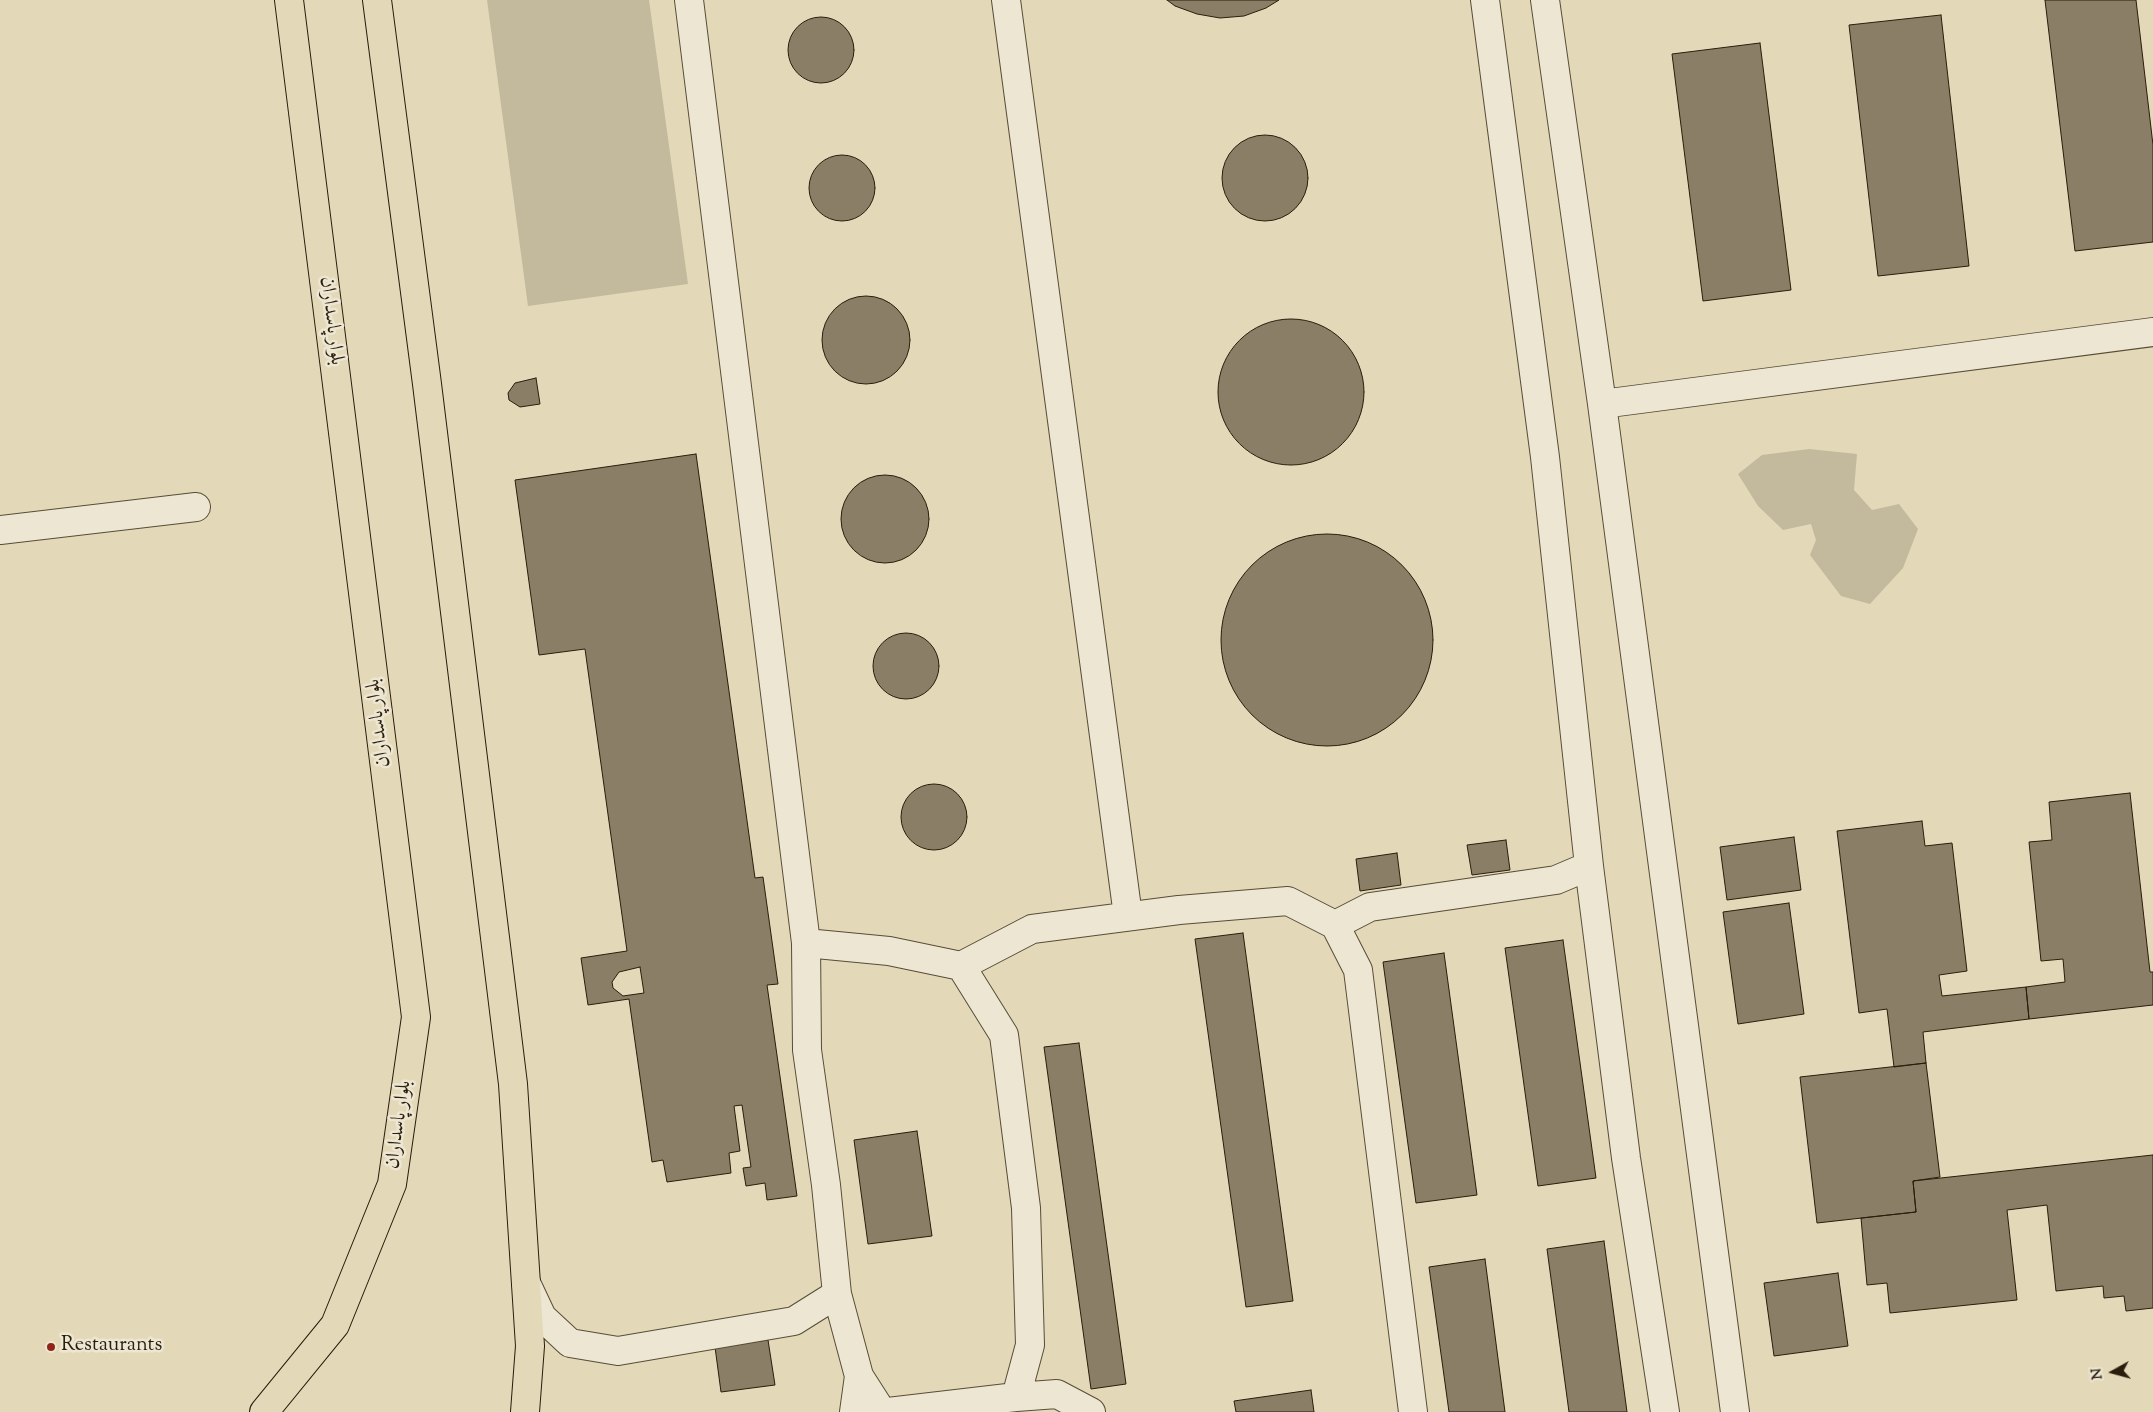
<!DOCTYPE html>
<html>
<head>
<meta charset="utf-8">
<style>
	body { margin:0 }
	#map { position:relative; width:2153px; height:1412px; overflow:hidden; background:#e3d9b9; font-family:"Sorts Mill Goudy",serif }
	canvas { display:block }
	.north { position:absolute; left:2088px; top:1347px; width:50px; height:50px; -webkit-text-stroke:4px #ede6d2; paint-order:stroke; rotate:263deg; font-size:14px; font-weight:700; line-height:20px; text-align:center; color:#291d0c }
	.north::after { content:''; display:block; margin:auto; width:18px; height:22px; background:#291d0c; clip-path:polygon(50% 0,100% 100%,50% 72%,0 100%) }
</style>
</head>
<body>
<div id="map">
<canvas width="2153" height="1412"></canvas>
<div class="north">N</div>
</div>
<script>
const ctx = document.querySelector('canvas').getContext('2d');
ctx.lineJoin = 'round';
function fillPath(path, color) {
  ctx.fillStyle = color;
  ctx.fill(path, 'evenodd');
}
function shape(rows) {
  const path = new Path2D();
  for (const r of rows) {
    if (r.length === 3) {
      path.moveTo(r[0] + r[2], r[1]);
      path.arc(r[0], r[1], r[2], 0, 2 * Math.PI);
      continue;
    }
    path.moveTo(r[0], r[1]);
    for (let i = 2; i < r.length; i += 2) path.lineTo(r[i], r[i + 1]);
  }
  return path;
}
function strokePath(path, color, width, dash) {
  ctx.strokeStyle = color;
  ctx.lineWidth = width;
  ctx.lineCap = dash ? 'butt' : 'round';
  ctx.setLineDash(dash || []);
  ctx.stroke(path);
}
function write(font, color, halo, rows, align = 'center') {
  ctx.font = font + ' "Sorts Mill Goudy",Amiri,serif';
  ctx.lineWidth = 5;
  ctx.setLineDash([]);
  ctx.textBaseline = 'middle';
  ctx.strokeStyle = halo;
  ctx.fillStyle = color;
  for (const [text, x, y, turn = 0] of rows) {
    ctx.save();
    ctx.translate(x, y);
    ctx.rotate((+turn || 0) * Math.PI / 180);
    ctx.textAlign = isNaN(turn) ? turn : align;
    if (halo) ctx.strokeText(text, 0, 0);
    ctx.fillText(text, 0, 0);
    ctx.restore();
  }
}
const green = shape([
	[487,0,649,0,688,284,528,306],
	[1809,449,1857,454,1854,490,1872,510,1899,504,1918,529,1903,568,1870,604,1841,596,1810,555,1816,540,1811,524,1783,530,1758,506,1738,474,1762,455]
]);
const building = shape([
	[1167,0,1279,0,1266,8,1244,16,1220,18,1197,14,1175,6,1167,0],
	[2045,0,2136,0,2153,145,2153,242,2075,251,2045,0],
	[1941,15,1969,266,1878,276,1849,25,1941,15],
	[821,50,33],
	[1760,43,1791,290,1703,301,1672,54,1760,43],
	[1265,178,43],
	[842,188,33],
	[866,340,44],
	[1291,392,73],
	[536,378,540,404,520,407,509,400,508,393,515,383,536,378],
	[696,454,755,878,763,877,778,984,767,985,797,1196,767,1200,765,1183,746,1186,743,1168,751,1167,742,1105,734,1106,740,1151,729,1153,731,1173,667,1182,663,1160,652,1162,629,999,588,1005,581,958,627,951,585,649,539,655,515,480,696,454],
	[885,519,44],
	[1327,640,106],
	[906,666,33],
	[934,817,33],
	[2130,793,2150,972,2153,972,2153,1005,2029,1019,2026,987,2065,982,2063,959,2041,961,2029,842,2052,840,2049,802,2130,793],
	[1922,821,1925,846,1952,843,1967,971,1939,975,1942,996,2026,987,2029,1019,1923,1032,1926,1063,1894,1067,1887,1009,1859,1013,1837,831,1922,821],
	[1794,837,1801,890,1727,900,1720,847,1794,837],
	[1506,840,1510,870,1472,875,1467,845,1506,840],
	[1397,853,1401,885,1360,891,1356,859,1397,853],
	[1789,903,1804,1014,1738,1024,1723,912,1789,903],
	[1243,933,1293,1301,1246,1307,1195,939,1243,933],
	[1563,940,1596,1178,1538,1186,1505,948,1563,940],
	[1444,953,1477,1195,1416,1203,1383,962,1444,953],
	[640,967,644,993,623,996,613,988,612,982,619,972,640,967],
	[1079,1043,1126,1384,1091,1389,1044,1047,1079,1043],
	[1926,1063,1940,1177,1913,1181,1916,1212,1817,1223,1800,1077,1926,1063],
	[917,1131,932,1236,868,1244,854,1140,917,1131],
	[2153,1155,2153,1308,2126,1311,2124,1296,2104,1298,2103,1286,2056,1291,2047,1205,2007,1210,2017,1300,1890,1313,1887,1283,1867,1285,1861,1218,1916,1212,1913,1181,2153,1155],
	[1604,1241,1627,1412,1569,1412,1547,1249,1604,1241],
	[1485,1259,1505,1412,1449,1412,1429,1267,1485,1259],
	[1838,1273,1848,1346,1774,1356,1764,1283,1838,1273],
	[768,1340,775,1385,721,1392,715,1347,768,1340],
	[1311,1390,1314,1412,1236,1412,1234,1401,1311,1390]
]);
const minor = shape([
	[689,0,806,943,807,1050,826,1185,837,1294,859,1376,882,1412],
	[1006,0,1128,916],
	[1485,0,1545,457,1589,866,1626,1158,1665,1412],
	[1545,0,1602,404,1735,1412],
	[1602,404,2153,332],
	[0,530,196,507],
	[1335,925,1370,907,1556,880,1589,866],
	[806,943,889,951,961,966,1004,1035,1026,1208,1030,1345,1016,1397],
	[961,966,1032,929,1179,910,1288,901,1335,925,1358,970,1413,1412],
	[526,1283,542,1317,570,1343,618,1351,794,1321,837,1294],
	[854,1412,859,1376],
	[888,1412,1016,1397,1057,1394,1091,1412]
]);
const highway = shape([
	[377,0,427,384,513,1084,530,1346,525,1412],
	[264,1412,335,1325,392,1184,416,1017,289,0]
]);
const markers = [
	[51,1347,5,"#8f2418"]
];
const streetNames = [
	["بلوار پاسداران",330,321,83],
	["بلوار پاسداران",380,723,-97],
	["بلوار پاسداران",400,1125,-82]
];
const poiNames = [
	["Restaurants",61,1347]
];
fillPath(green, '#c3b99c');
fillPath(building, '#8a7f66');
strokePath(building, '#291d0c', 1);
strokePath(minor, '#584c37', 30);
strokePath(highway, '#291d0c', 30);
strokePath(minor, '#ede6d2', 28);
strokePath(highway, '#e3d9b9', 28);
for (const [x, y, r, color] of markers) {
  const dot = new Path2D();
  dot.arc(x, y, r, 0, 2 * Math.PI);
  ctx.fillStyle = color;
  ctx.fill(dot);
  strokePath(dot, '#ede6d2', 2);
}
write('20px', '#291d0c', '#ede6d2', streetNames);
write('20px', '#291d0c', '#ede6d2', poiNames, 'left');
</script>
</body>
</html>
